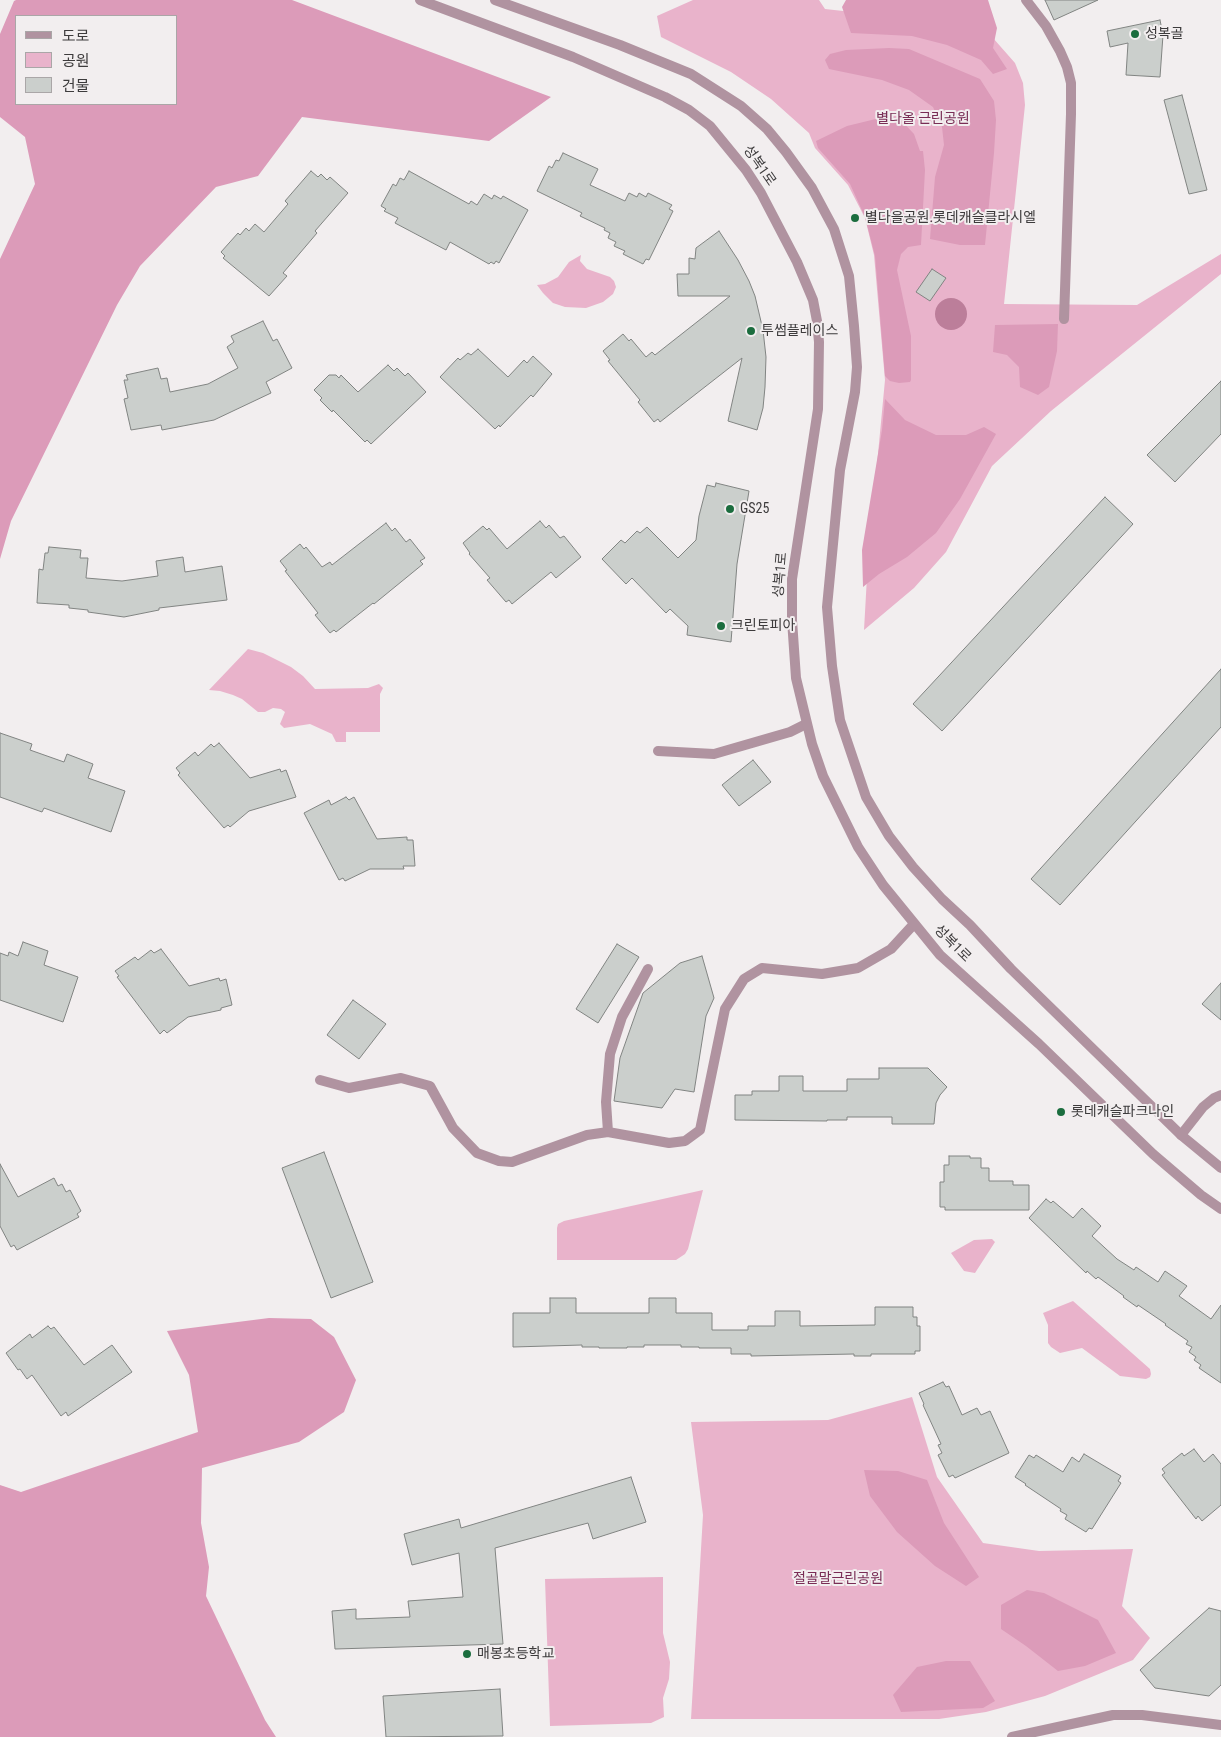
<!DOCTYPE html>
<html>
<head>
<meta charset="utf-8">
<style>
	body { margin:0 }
	#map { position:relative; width:1221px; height:1737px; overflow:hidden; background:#f2eeef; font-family:"Roboto Condensed","Noto Sans KR",sans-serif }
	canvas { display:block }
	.legend { position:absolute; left:15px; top:15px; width:162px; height:90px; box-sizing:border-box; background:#f2eeef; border:1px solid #aaa6a7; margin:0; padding:6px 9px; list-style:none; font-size:15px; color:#3d3b3c }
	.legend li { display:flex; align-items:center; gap:10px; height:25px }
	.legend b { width:25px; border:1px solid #aaa6a7 }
</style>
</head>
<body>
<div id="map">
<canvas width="1221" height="1737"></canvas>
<ul class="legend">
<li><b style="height:6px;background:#b093a0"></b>도로</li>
<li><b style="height:14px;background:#e9b3cb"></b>공원</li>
<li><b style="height:14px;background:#cbcfcc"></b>건물</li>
</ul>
</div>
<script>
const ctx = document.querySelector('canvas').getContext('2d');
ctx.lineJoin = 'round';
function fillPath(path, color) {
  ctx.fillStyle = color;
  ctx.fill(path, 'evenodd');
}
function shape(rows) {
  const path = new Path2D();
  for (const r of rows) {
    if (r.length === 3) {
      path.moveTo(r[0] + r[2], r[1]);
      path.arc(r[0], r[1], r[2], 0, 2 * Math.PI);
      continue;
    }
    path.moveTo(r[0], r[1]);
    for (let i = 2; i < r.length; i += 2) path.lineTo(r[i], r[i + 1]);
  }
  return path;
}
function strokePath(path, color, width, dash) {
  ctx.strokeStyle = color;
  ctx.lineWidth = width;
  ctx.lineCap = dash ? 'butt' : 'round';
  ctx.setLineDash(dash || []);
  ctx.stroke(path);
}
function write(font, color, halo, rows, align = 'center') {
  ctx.font = font + ' "Roboto Condensed","Noto Sans KR",sans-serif';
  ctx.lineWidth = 4;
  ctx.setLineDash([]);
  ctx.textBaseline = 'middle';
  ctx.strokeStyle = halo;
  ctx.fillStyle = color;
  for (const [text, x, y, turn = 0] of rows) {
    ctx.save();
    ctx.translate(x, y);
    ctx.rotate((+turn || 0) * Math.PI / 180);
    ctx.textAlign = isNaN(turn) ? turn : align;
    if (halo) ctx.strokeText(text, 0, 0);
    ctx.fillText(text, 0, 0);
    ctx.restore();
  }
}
const green = shape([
	[693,0,819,0,825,9,962,24,993,38,1015,63,1023,83,1025,105,1004,304,1137,305,1221,254,1221,274,1051,411,992,466,946,552,914,588,864,630,868,559,885,380,874,255,865,218,848,185,815,148,809,133,771,99,731,72,661,37,657,16],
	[581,255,580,261,587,269,610,277,614,281,616,287,613,294,603,302,586,308,565,307,553,303,543,293,537,285,545,284,558,277,569,262],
	[248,649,263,653,291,667,303,676,315,689,368,688,379,684,383,688,380,694,380,732,346,732,346,742,336,742,332,734,310,724,284,728,280,724,285,712,281,709,273,708,265,712,258,712,242,699,233,695,220,691,209,690],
	[703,1190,688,1249,685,1254,676,1260,557,1260,557,1228,558,1224,564,1221],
	[992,1239,995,1242,975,1273,964,1271,951,1253,974,1240],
	[1073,1301,1150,1369,1151,1374,1150,1377,1146,1379,1120,1376,1082,1348,1060,1353,1051,1347,1048,1343,1048,1325,1043,1313],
	[912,1397,937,1477,983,1543,1039,1551,1133,1549,1122,1606,1150,1638,1133,1660,1045,1696,986,1712,939,1719,691,1719,703,1515,691,1422,828,1420],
	[663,1577,663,1633,670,1662,669,1679,663,1698,664,1717,651,1723,550,1726,545,1579]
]);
const forest = shape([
	[16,0,292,0,551,97,489,141,302,117,258,176,216,187,140,266,117,305,11,521,0,559,0,259,35,184,25,137,0,117,0,34,14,1],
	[16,16,176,16,176,104,16,104],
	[846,0,988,0,997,28,993,48,1007,69,993,74,981,60,947,45,912,36,851,33,842,7],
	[889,48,909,49,980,79,994,101,996,120,994,153,985,245,960,245,930,239,935,177,944,145,942,127,933,107,909,90,882,80,829,69,825,60,830,54,846,50],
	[888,116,898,117,914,134,920,151,923,151,925,170,921,245,908,247,901,254,897,270,911,336,911,380,910,382,899,383,890,381,885,376,875,256,865,217,850,184,818,148,816,141,847,126],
	[1058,324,1057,351,1049,387,1038,395,1020,387,1019,367,1007,355,993,352,995,325],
	[885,399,905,420,936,435,966,435,984,427,996,434,960,499,936,533,907,557,879,574,863,587,862,550,882,430],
	[269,1318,311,1319,334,1337,356,1380,344,1412,299,1442,202,1468,201,1523,209,1567,206,1596,265,1720,276,1737,0,1737,0,1485,21,1492,198,1432,189,1375,167,1331],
	[864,1470,898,1471,927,1480,944,1523,979,1577,966,1586,935,1566,897,1532,870,1496],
	[1027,1590,1044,1593,1098,1620,1116,1653,1085,1666,1058,1671,1026,1646,1001,1629,1001,1605],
	[946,1661,970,1661,995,1701,983,1708,901,1712,893,1695,917,1667]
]);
const water = shape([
	[951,314,16]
]);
const building = shape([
	[1045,0,1098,0,1054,20,1045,0],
	[1160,20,1163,35,1160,77,1126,75,1128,43,1110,47,1107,31,1160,20],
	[1182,95,1207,190,1189,194,1164,100,1182,95],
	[563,153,598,169,590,185,625,201,629,193,637,197,639,193,646,197,648,193,672,205,669,209,673,211,649,260,646,259,643,264,623,254,625,251,614,246,616,242,608,238,610,233,604,230,605,228,580,216,582,213,537,191,549,166,552,168,556,160,559,161,563,153],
	[311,171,318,177,321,174,327,180,330,177,348,193,315,231,317,233,283,273,287,276,269,296,223,258,225,256,221,252,238,233,240,235,246,228,249,231,255,224,264,232,288,204,285,201,311,171],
	[409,171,469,204,471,201,477,205,484,194,492,199,494,195,501,199,503,196,528,210,499,263,496,261,494,264,491,262,489,264,450,242,446,250,395,223,398,218,384,211,386,209,381,206,393,184,396,186,400,178,404,180,409,171],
	[719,231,738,260,749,281,755,296,763,330,766,357,765,387,763,408,757,430,728,421,742,358,660,422,658,419,654,422,638,402,640,400,608,361,610,360,603,351,623,334,629,341,631,339,646,357,652,352,655,355,730,296,678,296,677,274,689,274,689,258,695,259,696,248,719,231],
	[932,269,946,278,930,301,916,292,932,269],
	[263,321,273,341,277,339,292,368,266,382,271,393,214,420,162,430,161,425,131,430,124,399,128,398,124,380,128,380,126,375,158,368,161,379,167,378,170,392,208,384,238,368,227,347,234,342,231,336,263,321],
	[478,349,508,377,524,360,527,363,533,356,552,374,533,397,531,395,500,427,499,425,495,429,440,377,458,358,460,360,468,353,471,355,478,349],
	[388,365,394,371,397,368,405,376,408,373,426,392,371,444,367,440,365,442,333,410,332,412,320,400,322,398,314,390,329,375,336,375,339,378,341,375,358,392,388,365],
	[1221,381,1221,434,1175,482,1147,455,1221,381],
	[716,483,749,491,737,564,731,642,687,635,688,626,670,609,666,613,632,578,626,584,602,559,621,540,625,543,637,531,640,533,647,527,678,558,696,540,699,516,707,485,715,487,716,483],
	[1105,497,1133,524,942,731,913,704,1105,497],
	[540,521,546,528,549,525,560,538,564,536,581,557,556,578,551,572,512,604,509,600,506,602,487,580,490,578,469,554,470,553,463,543,483,526,487,530,489,528,507,549,540,521],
	[386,523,392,531,395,528,406,542,410,539,425,558,420,561,423,564,374,604,373,603,336,632,334,630,330,633,315,615,318,613,285,571,287,570,280,561,300,544,304,549,306,547,322,567,330,562,332,565,386,523],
	[49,547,81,550,80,558,88,558,86,578,122,581,158,576,156,561,183,557,185,572,222,566,227,600,159,608,159,610,124,617,88,612,88,610,69,608,69,605,37,603,39,569,43,570,45,553,48,553,49,547],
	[1221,669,1221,727,1060,905,1031,879,1221,669],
	[0,733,32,744,30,750,64,762,67,754,93,764,88,778,125,791,111,832,44,808,42,812,0,797,0,733],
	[219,743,250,778,280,769,281,772,286,770,296,797,249,811,230,827,228,825,224,828,178,775,180,773,176,768,195,752,198,756,211,744,214,747,219,743],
	[753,760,771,782,739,806,722,785,753,760],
	[346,797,349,800,354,797,377,839,407,837,407,840,413,840,415,866,403,866,404,869,370,869,345,881,343,878,339,880,304,813,329,800,331,805,346,797],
	[23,942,48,951,44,965,78,977,63,1022,0,1000,0,953,8,956,9,952,18,956,23,942],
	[617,944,639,957,598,1023,576,1009,617,944],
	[161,949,189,986,219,978,220,981,226,979,232,1005,221,1008,221,1010,188,1017,167,1033,164,1030,160,1034,117,977,119,976,115,971,135,957,138,960,151,950,154,953,161,949],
	[702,956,714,998,706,1016,694,1092,675,1089,662,1108,614,1101,620,1058,643,993,680,963,702,956],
	[1221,983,1221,1020,1202,1004,1221,983],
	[353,1000,386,1024,359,1059,327,1035,353,1000],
	[879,1068,928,1068,947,1087,940,1095,936,1103,934,1124,892,1124,892,1117,847,1117,847,1120,827,1120,827,1121,735,1120,735,1095,752,1095,752,1091,779,1091,779,1076,803,1076,803,1091,847,1091,847,1079,879,1079,879,1068],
	[324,1152,373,1282,331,1298,282,1168,324,1152],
	[949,1156,970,1156,970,1158,981,1158,981,1168,989,1168,989,1181,1013,1181,1013,1185,1029,1185,1029,1210,945,1210,945,1207,940,1207,940,1182,944,1182,944,1165,949,1165,949,1156],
	[0,1164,18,1197,54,1178,58,1186,62,1184,66,1192,70,1190,81,1211,77,1214,79,1217,17,1250,14,1245,11,1247,0,1226,0,1164],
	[1046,1199,1051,1203,1053,1201,1073,1218,1082,1208,1101,1226,1092,1236,1117,1259,1134,1270,1136,1267,1158,1282,1165,1271,1187,1286,1179,1296,1211,1319,1221,1305,1221,1383,1199,1368,1201,1365,1194,1360,1196,1357,1189,1352,1192,1347,1186,1344,1188,1341,1165,1325,1166,1324,1138,1305,1137,1307,1123,1297,1124,1296,1098,1277,1096,1279,1087,1271,1086,1273,1029,1218,1046,1199],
	[550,1298,576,1298,576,1313,649,1313,649,1298,676,1298,676,1313,712,1313,712,1330,748,1330,748,1326,775,1326,775,1311,800,1311,800,1326,875,1325,875,1307,913,1307,913,1317,917,1317,917,1326,920,1326,920,1351,915,1351,915,1354,871,1354,871,1356,854,1356,854,1354,751,1356,751,1354,731,1354,731,1348,699,1348,699,1347,681,1347,681,1345,644,1345,644,1347,627,1347,627,1348,599,1348,599,1347,582,1347,582,1345,513,1347,513,1313,550,1313,550,1298],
	[48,1326,51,1329,54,1327,84,1365,112,1345,132,1372,68,1416,66,1412,61,1416,32,1375,27,1379,20,1369,18,1370,6,1353,30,1334,32,1338,48,1326],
	[943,1382,946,1387,949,1386,962,1415,977,1408,981,1415,990,1411,1009,1453,955,1478,953,1475,949,1477,938,1455,942,1453,938,1445,941,1444,923,1405,924,1404,919,1393,943,1382],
	[1194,1449,1204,1462,1213,1454,1221,1464,1221,1505,1202,1521,1198,1516,1196,1519,1171,1487,1162,1475,1165,1473,1162,1469,1182,1453,1184,1456,1194,1449],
	[1084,1454,1121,1476,1118,1481,1121,1483,1092,1529,1089,1528,1086,1532,1065,1519,1067,1515,1060,1511,1061,1509,1025,1485,1026,1484,1015,1477,1029,1455,1034,1458,1036,1455,1063,1472,1072,1457,1079,1462,1084,1454],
	[631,1477,646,1522,593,1539,588,1523,495,1548,503,1644,335,1649,332,1611,356,1609,356,1619,410,1617,408,1601,463,1597,459,1553,412,1565,404,1534,459,1519,461,1528,631,1477],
	[1209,1608,1221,1611,1221,1685,1209,1696,1155,1688,1140,1670,1209,1608],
	[500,1689,503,1736,386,1737,383,1696,500,1689]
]);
const minor = shape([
	[1026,0,1046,26,1060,51,1067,67,1071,83,1071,114,1064,319],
	[658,751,714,754,790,732,806,724],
	[320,1080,349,1088,401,1078,430,1086,453,1128,477,1153,499,1161,512,1162,587,1135,608,1132,669,1143,685,1141,700,1130,725,1009,744,979,762,968,822,974,858,968,891,949,914,924],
	[608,1132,606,1102,610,1054,622,1017,648,969],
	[1181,1135,1203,1107,1214,1098,1221,1095],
	[1012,1737,1113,1715,1142,1715,1221,1725]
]);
const tertiary = shape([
	[420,0,573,57,665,97,689,110,710,126,746,170,761,193,797,262,813,300,817,321,819,342,818,409,792,579,792,620,796,678,812,744,823,776,858,847,883,885,940,955,1039,1044,1153,1154,1201,1195,1221,1209],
	[495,0,620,45,691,74,741,106,767,129,786,152,812,188,834,229,849,276,854,326,857,367,855,392,840,470,827,607,832,666,840,720,866,797,889,836,913,867,942,899,970,925,1011,969,1181,1135,1221,1168]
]);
const markers = [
	[1135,34,5,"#1b6d3e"],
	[855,218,5,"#1b6d3e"],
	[751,331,5,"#1b6d3e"],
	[730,509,5,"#1b6d3e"],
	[721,626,5,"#1b6d3e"],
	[1061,1112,5,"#1b6d3e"],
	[467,1654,5,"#1b6d3e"]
];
const poiNames = [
	["성복골",1145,34],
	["별다을공원.롯데캐슬클라시엘",865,218],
	["투썸플레이스",761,331],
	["GS25",740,509],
	["크린토피아",731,626],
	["롯데캐슬파크나인",1071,1112],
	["매봉초등학교",477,1654]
];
const parkNames = [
	["별다올 근린공원",923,119],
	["절골말근린공원",838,1579]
];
const streetNames = [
	["성복1로",759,166,55],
	["성복1로",781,575,-85],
	["성복1로",952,944,45]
];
fillPath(green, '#e9b3cb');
fillPath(forest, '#dc9bb9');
fillPath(water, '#bc7e9a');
fillPath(building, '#cbcfcc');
strokePath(building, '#818482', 1);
strokePath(minor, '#b093a0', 10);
strokePath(tertiary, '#b093a0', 10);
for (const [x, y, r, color] of markers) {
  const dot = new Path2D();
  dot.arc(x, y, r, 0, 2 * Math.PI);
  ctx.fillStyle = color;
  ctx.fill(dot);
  strokePath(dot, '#f2eeef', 2);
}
write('14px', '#3d3b3c', '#f2eeef', poiNames, 'left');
write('14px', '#792d55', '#f2eeef', parkNames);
write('14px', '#3d3b3c', '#f2eeef', streetNames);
</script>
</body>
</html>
